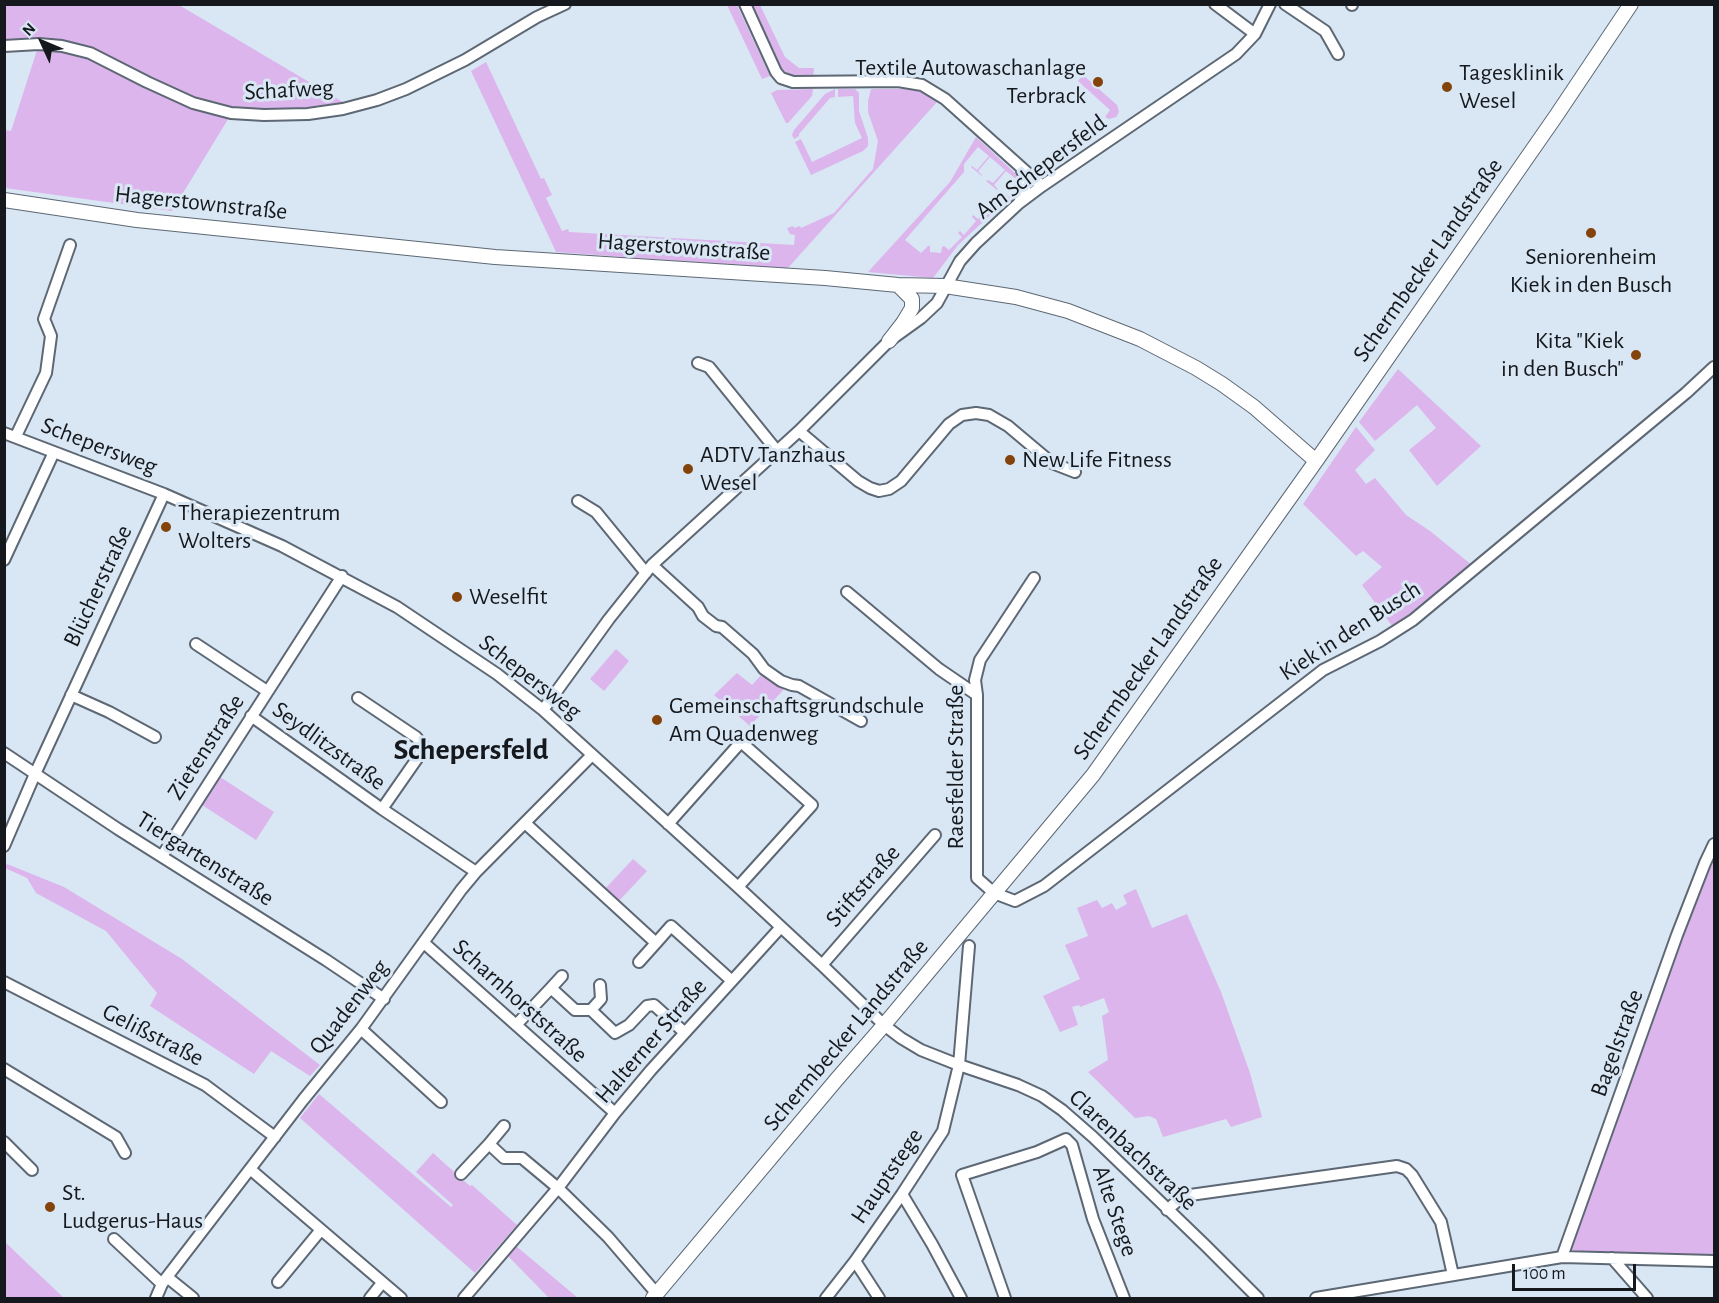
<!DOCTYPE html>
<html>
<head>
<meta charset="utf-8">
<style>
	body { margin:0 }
	#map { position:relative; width:1719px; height:1303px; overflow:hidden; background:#d9e6f3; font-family:"Alegreya Sans",sans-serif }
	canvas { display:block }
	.frame { position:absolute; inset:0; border:6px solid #15191e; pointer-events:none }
	.north { position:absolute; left:12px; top:12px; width:60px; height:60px; -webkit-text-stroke:4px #d9e6f3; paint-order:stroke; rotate:314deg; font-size:16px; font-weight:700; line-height:24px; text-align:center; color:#15191e }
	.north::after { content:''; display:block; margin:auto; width:21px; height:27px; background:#15191e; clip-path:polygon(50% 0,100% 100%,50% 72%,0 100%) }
	.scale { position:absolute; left:1512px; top:1264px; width:124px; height:27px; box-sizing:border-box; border:3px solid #15191e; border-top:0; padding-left:8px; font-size:18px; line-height:21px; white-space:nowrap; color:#15191e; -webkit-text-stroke:4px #d9e6f3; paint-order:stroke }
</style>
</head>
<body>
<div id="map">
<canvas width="1719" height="1303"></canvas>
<div class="frame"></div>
<div class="north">N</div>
<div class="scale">100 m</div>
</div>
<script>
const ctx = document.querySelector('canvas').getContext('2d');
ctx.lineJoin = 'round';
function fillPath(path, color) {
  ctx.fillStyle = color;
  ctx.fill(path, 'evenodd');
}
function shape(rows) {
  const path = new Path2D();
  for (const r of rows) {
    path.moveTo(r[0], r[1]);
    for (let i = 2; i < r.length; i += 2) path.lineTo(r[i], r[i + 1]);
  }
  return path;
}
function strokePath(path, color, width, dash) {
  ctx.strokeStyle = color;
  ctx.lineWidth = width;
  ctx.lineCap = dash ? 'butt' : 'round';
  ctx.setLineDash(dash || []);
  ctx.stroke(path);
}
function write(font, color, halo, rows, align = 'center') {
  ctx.font = font + ' "Alegreya Sans",sans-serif';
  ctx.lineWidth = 6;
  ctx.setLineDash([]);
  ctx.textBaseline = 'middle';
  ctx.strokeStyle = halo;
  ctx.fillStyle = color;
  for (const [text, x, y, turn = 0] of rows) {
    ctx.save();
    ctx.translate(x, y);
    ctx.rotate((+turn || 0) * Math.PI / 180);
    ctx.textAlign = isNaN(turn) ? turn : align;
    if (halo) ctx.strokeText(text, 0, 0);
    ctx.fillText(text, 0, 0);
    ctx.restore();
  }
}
const green = shape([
	[4,5,179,5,348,105,330,108,231,111,194,101,91,51,5,43],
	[727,5,737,5,770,76,762,79],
	[751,5,760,5,785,57,799,68,814,68,813,78,789,75,779,66],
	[38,47,89,55,230,116,172,211,5,188,4,130,11,131],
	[486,62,541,179,544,178,552,195,546,198,562,231,568,229,569,232,794,245,795,235,790,234,787,228,793,226,794,228,800,226,801,228,834,213,873,169,878,141,868,112,868,101,871,89,903,89,915,90,923,93,937,102,787,269,556,252,471,71],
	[1083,75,1117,105,1119,112,1116,117,1109,119,1105,117,1110,110,1078,81],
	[813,89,812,96,788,123,786,123,771,93,777,90],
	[835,89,835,97,830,98,799,134,799,136,794,139,792,135,794,130,825,94],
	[838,89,855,89,859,93,859,111,868,138,868,146,863,151,811,175,795,142,801,139,812,162,862,138,855,123,853,96,838,97],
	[976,137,1017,175,1020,179,1019,188,1007,200,1003,195,1004,193,1009,197,1019,186,1014,182,1016,179,1006,171,994,185,998,189,997,190,986,181,988,180,993,183,1005,170,990,157,978,171,982,175,982,176,971,167,972,166,977,170,989,156,978,147,964,164,964,172,905,240,921,253,928,246,930,246,930,252,941,253,942,247,944,246,949,250,962,237,958,233,960,231,964,235,976,221,972,217,973,215,978,219,990,205,986,201,989,198,999,207,958,245,933,278,868,272,950,182],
	[1398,369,1481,446,1437,486,1409,450,1436,428,1417,405,1375,441,1359,422],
	[1356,427,1375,450,1355,470,1366,484,1375,478,1406,515,1430,531,1473,566,1395,630,1362,585,1382,567,1363,551,1356,556,1303,504],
	[616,649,629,661,604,691,590,679],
	[737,673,752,685,763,673,786,687,750,726,714,695],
	[220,777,274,812,256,840,202,805],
	[633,859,647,871,617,903,603,891],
	[1714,859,1714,1259,1586,1254,1586,1252,1567,1251,1680,940,1702,885],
	[7,864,64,887,182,959,320,1065,310,1076,271,1051,254,1074,150,1006,157,993,106,931,36,893,27,878,5,868],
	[1136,889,1152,928,1187,914,1221,992,1250,1073,1262,1117,1231,1127,1226,1119,1163,1137,1156,1119,1149,1116,1135,1118,1088,1072,1108,1060,1102,1016,1109,1012,1104,998,1080,1007,1079,1005,1072,1007,1078,1025,1060,1032,1043,996,1080,979,1065,945,1088,936,1077,908,1097,900,1102,908,1112,903,1116,910,1127,904,1123,895],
	[319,1094,451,1207,453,1205,416,1172,433,1153,470,1186,472,1185,517,1225,475,1273,300,1118],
	[4,1241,29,1265,64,1298,5,1298],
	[516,1246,578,1298,549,1298,507,1255]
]);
const minor = shape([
	[745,4,776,72,781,78,793,82,898,81,922,85,945,99,1042,186],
	[1215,4,1255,34],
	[1285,4,1325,31,1338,54],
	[1352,5,1352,4],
	[4,46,39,44,62,46,90,53,147,82,193,103,231,113,264,115,308,114,343,109,377,100,406,89,465,60,537,17,565,4],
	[1019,203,1026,185,1025,176,1022,171],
	[698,363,709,367,777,451],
	[799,431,858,481,870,488,879,491,889,489,901,481,949,424,962,415,976,413,989,415,1008,426,1052,463,1075,472],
	[4,433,164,494,282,546,397,607,497,674,543,710,738,887,822,965,884,1025,901,1038,921,1050,959,1065,1018,1085,1042,1096,1062,1110,1093,1137,1206,1246,1258,1298],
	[16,436,46,373,51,336,44,319,70,245],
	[578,501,596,512,646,573],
	[4,560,54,452],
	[652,565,698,607,703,616,716,626,722,627,753,654,764,669,781,681,792,685,799,686,861,721],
	[1034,578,980,660,975,680,977,695,977,878,994,893,1015,901,1044,886,1323,670,1380,641,1413,620,1686,393,1714,367],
	[847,592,939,669,977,695],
	[196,644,267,691],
	[71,695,109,712,155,737],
	[358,698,416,737,422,744,421,753,382,809],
	[543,710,609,619,652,565,799,431,889,341,921,318,937,303,960,261,976,243,1018,204,1042,186,1236,54,1255,34,1270,4],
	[251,716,382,809,476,872],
	[4,753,118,829,326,960,384,999],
	[525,823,656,943,671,926,732,981],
	[668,824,741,742,812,805,738,887],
	[4,846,35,774,164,494],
	[162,856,342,576],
	[424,943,615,1113],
	[639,962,656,943],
	[822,965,935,835],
	[4,982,205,1085,275,1137],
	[551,988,562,976],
	[591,1010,601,999,600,985],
	[516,1025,551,988,575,1010,591,1010,615,1033,629,1025,647,1006,654,1005,684,1032],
	[361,1029,441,1102],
	[4,1069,116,1137,125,1153],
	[4,1142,32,1170],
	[489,1144,504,1126],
	[250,1169,401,1298],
	[461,1174,489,1144,504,1158,522,1158,558,1188,608,1237,657,1294],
	[902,1194,932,1244,961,1298],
	[1167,1210,1183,1196,1397,1166,1406,1169,1412,1175,1441,1222,1453,1275],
	[114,1239,162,1284],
	[1562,1257,1677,935,1705,863,1714,844],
	[1612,1258,1647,1298],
	[855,1261,879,1298],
	[167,1277,193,1298],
	[278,1282,320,1231],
	[156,1298,162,1284,167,1277,303,1100,361,1029,461,890,476,872,592,755],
	[370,1298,382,1283],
	[464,1298,558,1188,615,1113,651,1070,781,927],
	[826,1298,855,1261,902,1194,943,1131,959,1065,969,946],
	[1005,1298,962,1175,1037,1152,1066,1139,1072,1145,1093,1219,1124,1298],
	[1316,1298,1562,1257,1714,1261]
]);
const major = shape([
	[4,200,137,220,495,257,825,278,898,285,945,286,1016,297,1068,311,1140,339,1196,368,1222,384,1254,407,1316,461],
	[889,341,903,323,912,308,912,299,898,285],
	[653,1298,837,1079,884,1025,1093,775,1316,461,1556,116,1631,4]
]);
const markers = [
	[1098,82,6,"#83430a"],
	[1447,87,6,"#83430a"],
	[1591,233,6,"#83430a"],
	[1636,355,6,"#83430a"],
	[1010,460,6,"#83430a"],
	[688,469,6,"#83430a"],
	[166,527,6,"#83430a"],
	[457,597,6,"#83430a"],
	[657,720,6,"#83430a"],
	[50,1207,6,"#83430a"]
];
const poiNames = [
	["Textile Autowaschanlage",1086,68,"right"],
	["Terbrack",1086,96,"right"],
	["Tagesklinik",1459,73],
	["Wesel",1459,101],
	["Seniorenheim",1591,257,"center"],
	["Kiek in den Busch",1591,285,"center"],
	["Kita \"Kiek",1624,341,"right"],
	["in den Busch\"",1624,369,"right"],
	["ADTV Tanzhaus",700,455],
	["Wesel",700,483],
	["New Life Fitness",1022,460],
	["Therapiezentrum",178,513],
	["Wolters",178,541],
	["Weselfit",469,597],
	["Gemeinschaftsgrundschule",669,706],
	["Am Quadenweg",669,734],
	["St.",62,1193],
	["Ludgerus-Haus",62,1221]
];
const streetNames = [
	["Schafweg",289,90,-3],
	["Am Schepersfeld",1041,167,-37],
	["Hagerstownstraße",201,203,6],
	["Hagerstownstraße",684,247,4],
	["Schermbecker Landstraße",1428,260,-55],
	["Schepersweg",99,446,21],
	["Blücherstraße",98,586,-65],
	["Kiek in den Busch",1350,631,-33],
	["Schermbecker Landstraße",1148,658,-55],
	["Schepersweg",530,677,38],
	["Seydlitzstraße",329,746,36],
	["Zietenstraße",206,747,-57],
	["Raesfelder Straße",956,767,-90],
	["Tiergartenstraße",205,859,32],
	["Stiftstraße",863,886,-49],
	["Scharnhorststraße",520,1001,42],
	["Quadenweg",349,1007,-52],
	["Gelißstraße",153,1035,27],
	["Schermbecker Landstraße",846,1035,-50],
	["Halterner Straße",651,1041,-49],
	["Bagelstraße",1617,1043,-70],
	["Clarenbachstraße",1133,1150,43],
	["Hauptstege",887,1176,-56],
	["Alte Stege",1115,1211,71]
];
const districtNames = [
	["Schepersfeld",471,750]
];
fillPath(green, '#dcb5ed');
strokePath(minor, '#5d6874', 14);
strokePath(major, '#5d6874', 16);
strokePath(minor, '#fff', 10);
strokePath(major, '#fff', 14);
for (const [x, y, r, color] of markers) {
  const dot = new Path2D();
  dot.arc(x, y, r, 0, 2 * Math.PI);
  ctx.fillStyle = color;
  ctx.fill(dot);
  strokePath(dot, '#d9e6f3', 2);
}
write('24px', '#15191e', '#d9e6f3', poiNames, 'left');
write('24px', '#15191e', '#d9e6f3', streetNames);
write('bold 30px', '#15191e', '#d9e6f3', districtNames);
</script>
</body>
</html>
